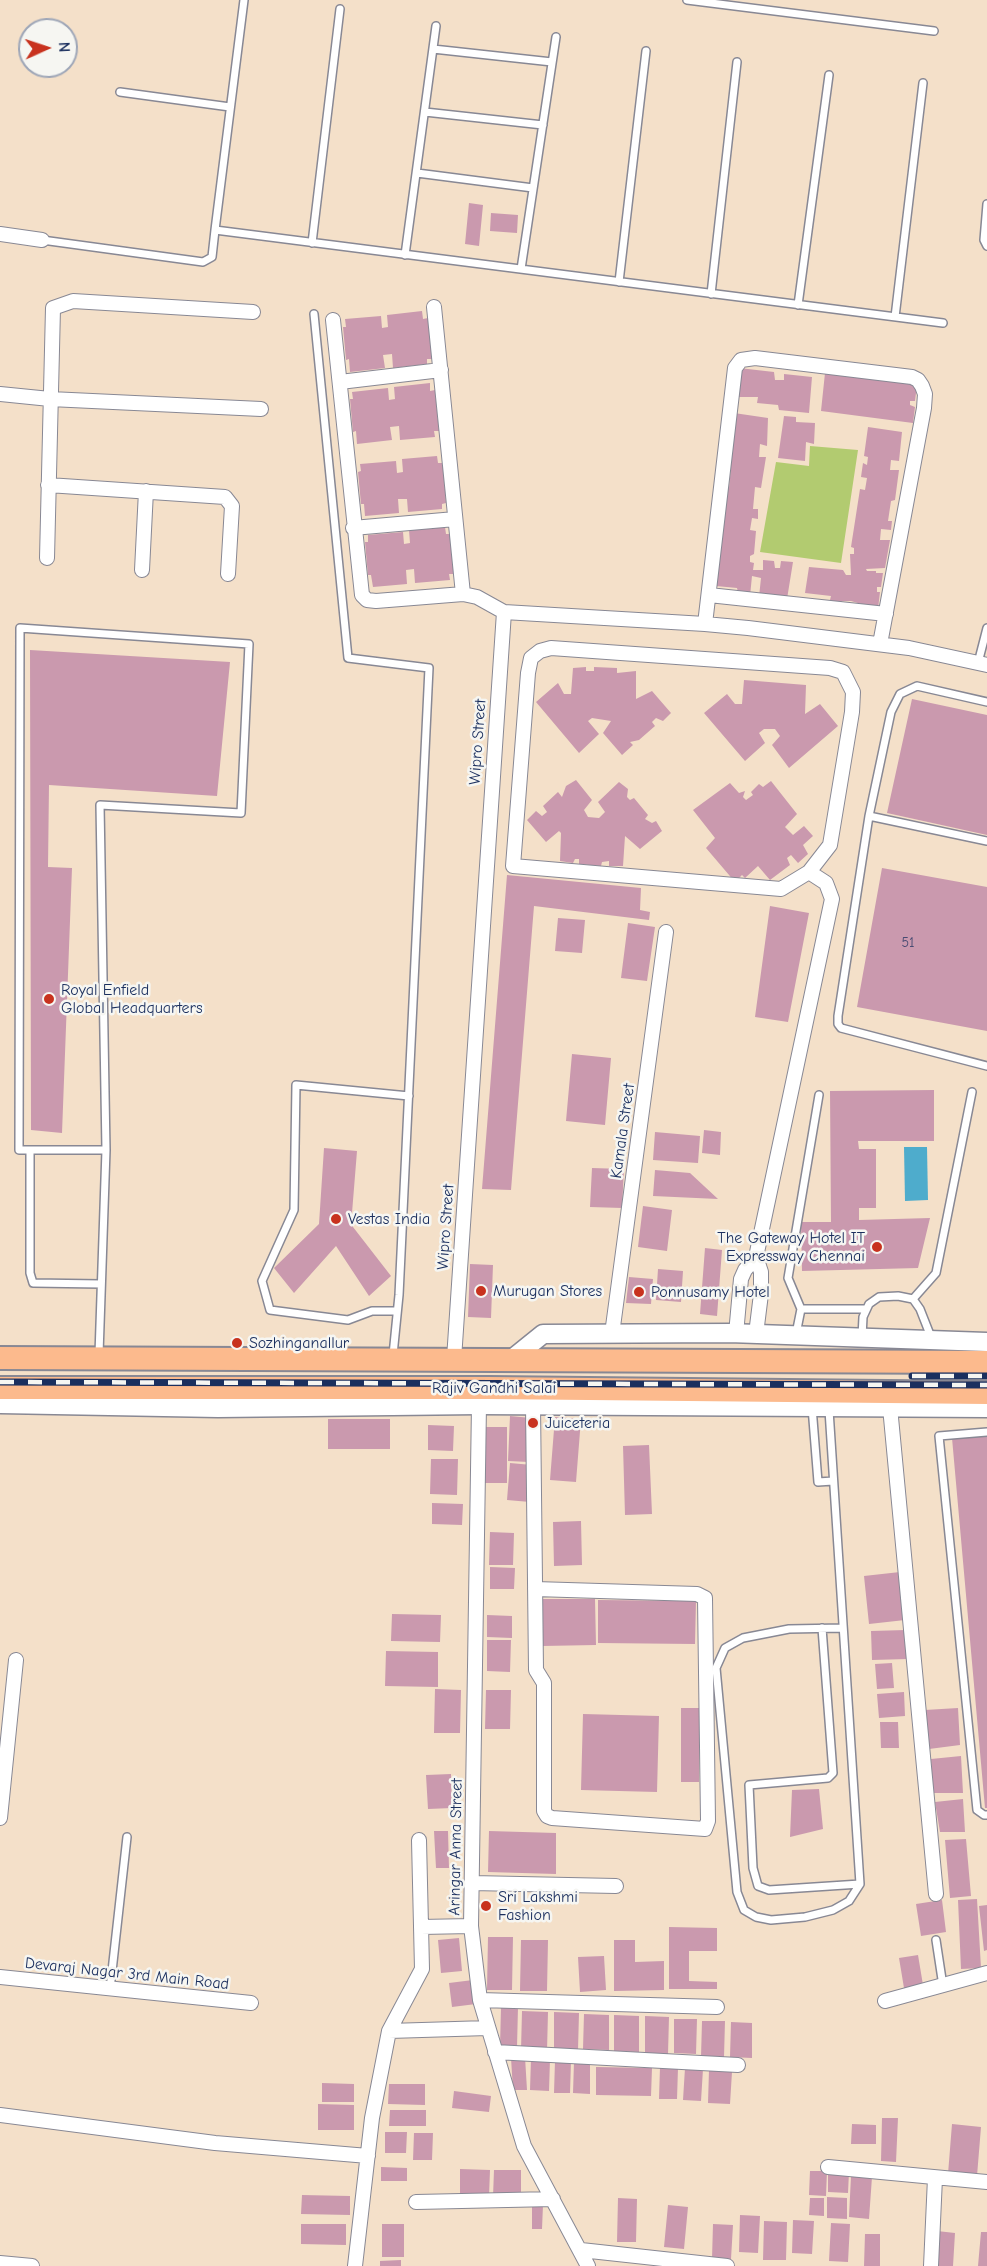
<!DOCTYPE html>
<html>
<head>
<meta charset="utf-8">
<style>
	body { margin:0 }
	#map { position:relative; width:987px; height:2266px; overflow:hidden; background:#f4e0c9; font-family:"Comic Neue",sans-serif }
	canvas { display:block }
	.north { position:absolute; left:18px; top:18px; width:60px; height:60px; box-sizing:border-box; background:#f6f6f2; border:2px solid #9ea6b7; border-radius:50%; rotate:87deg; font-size:16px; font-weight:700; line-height:24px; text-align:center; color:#1b2f5e }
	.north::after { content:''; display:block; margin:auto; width:21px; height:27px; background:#c8321e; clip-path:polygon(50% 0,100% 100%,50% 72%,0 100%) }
</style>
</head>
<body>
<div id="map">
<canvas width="987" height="2266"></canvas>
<div class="north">N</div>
</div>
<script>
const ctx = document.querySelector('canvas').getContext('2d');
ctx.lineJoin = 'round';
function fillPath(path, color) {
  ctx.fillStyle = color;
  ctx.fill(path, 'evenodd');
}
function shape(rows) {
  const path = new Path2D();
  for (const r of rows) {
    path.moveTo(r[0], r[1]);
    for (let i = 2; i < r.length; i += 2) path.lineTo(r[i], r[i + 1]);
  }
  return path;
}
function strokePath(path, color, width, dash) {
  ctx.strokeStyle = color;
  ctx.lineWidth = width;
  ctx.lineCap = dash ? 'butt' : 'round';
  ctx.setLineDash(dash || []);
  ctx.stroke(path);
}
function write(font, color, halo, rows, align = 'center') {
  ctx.font = font + ' "Comic Neue",sans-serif';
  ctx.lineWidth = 5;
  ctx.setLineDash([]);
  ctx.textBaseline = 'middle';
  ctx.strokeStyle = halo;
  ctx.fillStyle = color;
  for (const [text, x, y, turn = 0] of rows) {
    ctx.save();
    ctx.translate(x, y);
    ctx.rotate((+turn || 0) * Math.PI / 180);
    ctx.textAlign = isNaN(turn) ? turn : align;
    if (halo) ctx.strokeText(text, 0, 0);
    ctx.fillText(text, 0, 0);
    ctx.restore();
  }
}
const green = shape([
	[810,446,858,450,841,563,760,552,776,462,809,466]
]);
const water = shape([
	[904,1147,927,1147,928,1200,905,1201]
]);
const building = shape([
	[469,203,483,205,479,246,465,244],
	[491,213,518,215,517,233,490,231],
	[422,311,423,319,428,318,432,359,427,359,427,364,393,368,392,354,383,355,385,368,350,372,349,359,346,360,343,327,346,327,345,319,381,316,382,328,388,327,387,315],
	[739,368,774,372,775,380,784,380,784,374,812,377,809,413,779,410,778,405,757,403,758,397,738,397],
	[825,373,917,385,915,401,910,401,910,405,915,407,913,423,821,411],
	[430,383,430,391,435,390,439,431,434,431,435,437,400,440,399,426,390,427,392,440,357,444,356,431,353,432,350,399,353,399,352,392,388,388,389,400,395,399,394,387],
	[734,413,768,418,767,446,760,444,759,457,766,457,761,488,755,487,753,509,758,509,758,519,752,518,750,530,756,531,754,554,750,556,750,562,754,563,753,570,763,570,763,560,774,561,775,568,780,568,781,561,793,562,787,599,759,597,761,578,752,576,750,596,739,597,737,588,716,586,724,488,729,488,731,467,727,465],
	[784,416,796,417,796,422,815,423,814,444,806,442,805,461,778,458],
	[868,427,902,432,899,461,891,460,890,470,899,470,895,500,891,501,888,521,892,521,891,530,881,529,880,540,890,540,885,568,866,569,867,571,876,571,876,573,883,573,881,587,877,587,877,592,880,592,878,609,851,601,842,601,840,607,829,604,831,596,805,593,809,567,843,570,846,575,851,575,850,554,854,554,854,548,851,547,860,489,865,490,867,478,861,477,863,463,867,465,868,457,864,456],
	[437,456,438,463,443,463,446,503,442,504,442,509,408,512,407,499,398,499,399,513,365,516,364,504,361,504,358,472,361,471,360,464,396,461,397,473,403,472,402,459],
	[445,527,446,534,450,534,454,574,449,574,450,580,415,583,414,569,406,570,407,584,373,587,371,575,368,575,365,542,368,542,368,535,403,532,404,544,410,543,409,530],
	[30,650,230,662,217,796,49,785,48,867,72,868,62,1133,31,1130],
	[586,667,586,671,594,671,594,667,617,668,617,673,636,671,636,699,652,691,671,713,663,721,656,718,652,722,655,726,639,740,630,742,633,745,622,755,603,733,611,721,592,718,588,721,599,734,579,753,536,702,558,683,564,694,571,694,573,668],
	[744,680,806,685,805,714,820,704,838,726,789,768,772,745,780,736,775,729,764,729,759,733,765,743,745,761,704,713,727,694,735,704,742,704],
	[912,699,987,715,987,835,887,813],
	[576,780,592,800,584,810,588,817,599,818,605,812,598,802,619,782,628,789,627,797,630,800,634,798,648,815,645,819,652,823,656,821,662,831,640,849,625,836,623,866,609,866,609,861,602,862,601,866,579,864,579,859,575,859,573,863,560,861,561,833,559,831,546,842,527,820,536,811,542,816,547,812,543,806,558,792,562,797,566,786],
	[771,781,797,814,785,827,793,835,804,826,813,836,803,845,808,854,798,863,791,855,787,858,790,865,770,880,758,866,745,878,742,875,735,882,706,848,715,838,693,810,730,783,739,793,745,791,743,797,746,800,753,795,751,792,759,784,763,787],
	[882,868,987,887,987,1031,857,1007],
	[507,875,641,888,640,910,650,912,649,920,534,906,511,1190,482,1189],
	[770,906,809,913,788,1022,755,1017],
	[558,918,585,920,582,953,555,951],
	[628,923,655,927,647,981,621,978],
	[572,1054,611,1058,605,1125,566,1121],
	[934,1090,934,1141,858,1141,859,1149,876,1149,876,1208,859,1208,859,1220,930,1218,918,1268,802,1271,801,1222,831,1222,830,1091],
	[704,1130,721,1132,720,1155,702,1153],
	[655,1132,700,1136,698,1163,653,1160],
	[324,1148,357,1151,352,1213,353,1227,391,1276,369,1296,336,1246,294,1293,274,1268,319,1224],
	[592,1168,624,1169,622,1208,590,1207],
	[655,1170,690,1173,718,1199,653,1196],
	[643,1206,672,1210,667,1251,638,1247],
	[705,1248,722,1250,717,1316,700,1314],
	[470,1264,493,1265,491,1318,468,1317],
	[658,1269,683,1271,681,1302,656,1300],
	[629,1277,653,1279,651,1304,626,1303],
	[510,1416,531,1418,529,1462,508,1461],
	[555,1417,581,1419,576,1482,550,1480],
	[328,1419,390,1419,390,1449,328,1449],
	[428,1425,454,1426,453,1451,428,1450],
	[480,1427,507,1427,507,1483,480,1483],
	[987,1435,987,1808,985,1808,952,1438],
	[649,1445,652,1514,625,1515,623,1446],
	[431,1459,458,1459,457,1495,430,1494],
	[510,1463,532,1465,530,1502,507,1500],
	[432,1503,463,1504,462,1525,432,1524],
	[581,1521,582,1565,554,1566,553,1522],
	[490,1532,514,1533,513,1565,489,1565],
	[490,1567,515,1568,514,1589,490,1589],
	[900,1572,905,1620,869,1624,864,1576],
	[542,1599,595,1599,596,1645,542,1646],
	[598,1600,696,1601,695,1644,598,1643],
	[392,1614,441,1615,440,1642,391,1641],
	[487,1615,512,1616,512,1638,487,1637],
	[906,1630,908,1659,872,1660,871,1631],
	[487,1640,511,1640,510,1672,487,1671],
	[386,1651,438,1652,438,1687,385,1686],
	[892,1663,894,1688,877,1689,875,1664],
	[435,1689,461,1690,460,1733,434,1733],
	[486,1690,511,1690,510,1729,485,1729],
	[904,1692,905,1716,879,1718,877,1694],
	[681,1708,699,1708,699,1782,681,1782],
	[958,1708,960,1745,929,1749,925,1710],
	[583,1714,659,1716,657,1792,581,1790],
	[880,1722,898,1722,899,1748,881,1748],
	[961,1756,963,1793,933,1793,931,1759],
	[451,1774,452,1808,428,1809,426,1775],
	[819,1789,823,1829,790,1837,792,1790],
	[963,1799,965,1832,940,1832,935,1802],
	[434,1831,448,1831,449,1868,436,1868],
	[489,1831,556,1833,556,1874,488,1872],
	[966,1839,971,1896,950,1898,945,1840],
	[977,1899,981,1968,961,1969,958,1900],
	[942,1900,946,1932,921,1936,916,1904],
	[987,1905,987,1950,984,1951,979,1906],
	[669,1927,717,1928,717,1951,689,1951,689,1981,717,1982,717,1989,669,1989],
	[488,1937,513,1937,512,1990,487,1990],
	[459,1938,462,1971,441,1973,438,1940],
	[521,1940,548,1940,547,1991,520,1991],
	[614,1940,635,1940,635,1962,664,1961,664,1990,614,1991],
	[918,1955,923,1985,904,1988,899,1958],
	[604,1956,606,1990,580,1992,578,1957],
	[473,1980,476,2004,452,2007,449,1983],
	[501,2007,518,2007,517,2047,500,2047],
	[522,2011,548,2012,547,2051,521,2050],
	[554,2012,579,2013,578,2050,554,2050],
	[584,2014,609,2015,609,2050,583,2049],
	[614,2015,639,2016,639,2052,614,2051],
	[645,2016,669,2017,668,2054,645,2053],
	[674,2019,697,2019,696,2054,674,2053],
	[702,2021,725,2021,724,2057,701,2057],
	[731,2022,752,2023,752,2058,730,2057],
	[525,2057,527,2090,513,2090,511,2058],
	[531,2059,550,2059,549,2091,530,2090],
	[555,2061,571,2061,570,2093,554,2093],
	[574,2062,590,2062,590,2094,573,2093],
	[596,2067,652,2068,651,2096,596,2095],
	[660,2067,678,2068,677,2099,659,2099],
	[685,2068,703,2069,701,2101,683,2100],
	[709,2070,732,2072,730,2104,708,2103],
	[322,2083,354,2084,354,2102,322,2102],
	[389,2084,425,2084,425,2105,388,2104],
	[454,2091,491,2096,489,2112,452,2108],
	[318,2104,354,2105,354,2130,318,2130],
	[390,2110,426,2110,426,2126,389,2126],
	[882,2118,898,2118,896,2162,881,2161],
	[852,2124,876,2125,876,2144,851,2144],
	[952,2124,981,2127,977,2176,948,2174],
	[385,2132,407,2132,406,2153,385,2153],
	[414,2133,433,2133,432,2160,413,2160],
	[381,2167,407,2168,407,2181,381,2181],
	[460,2169,490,2170,489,2197,460,2197],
	[494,2170,521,2170,521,2197,493,2197],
	[810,2171,827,2171,826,2196,809,2195],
	[828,2171,849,2172,848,2193,828,2192],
	[851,2176,872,2177,869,2219,849,2217],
	[302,2195,350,2196,350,2215,301,2214],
	[827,2197,847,2198,847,2219,827,2218],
	[618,2198,637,2199,636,2242,617,2242],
	[810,2198,824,2198,824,2216,809,2215],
	[532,2205,543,2205,542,2229,532,2229],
	[668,2205,688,2207,684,2249,664,2247],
	[740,2215,760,2216,758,2253,739,2252],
	[793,2220,814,2221,812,2254,792,2253],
	[764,2221,787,2222,786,2260,763,2260],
	[831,2223,850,2224,848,2262,829,2261],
	[301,2224,346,2224,346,2245,301,2244],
	[382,2224,404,2224,404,2257,382,2257],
	[713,2224,733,2225,731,2259,712,2259],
	[937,2231,955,2233,953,2266,935,2266],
	[981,2232,987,2232,987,2266,978,2266],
	[865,2234,880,2234,880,2266,864,2266],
	[401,2260,401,2266,380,2266,380,2261]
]);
const service = shape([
	[687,0,934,31],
	[433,49,552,62],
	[120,92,230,107],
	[425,112,543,125],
	[417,173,533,188],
	[987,204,984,240,987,246],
	[215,230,244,0],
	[42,240,203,262,212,257,215,230,943,323],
	[312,243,340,9],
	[405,255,436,26],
	[521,269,556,37],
	[619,282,646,51],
	[711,294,737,62],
	[798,305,829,75],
	[314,314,348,658,429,668,399,1295,393,1355],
	[895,317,923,83],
	[978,663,987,628],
	[987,702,917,686,900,694,891,712,869,816,838,1016,838,1024,841,1028,987,1066],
	[869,816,987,841],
	[30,1150,30,1273,33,1283,101,1284],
	[913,1299,936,1273,972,1092],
	[801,1309,866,1309],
	[397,1311,372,1311,348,1320,270,1310,262,1281,294,1210,296,1085,409,1096],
	[796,1334,801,1309,788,1278,819,1095],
	[862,1337,863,1317,869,1304,879,1297,898,1296,913,1299,920,1309,931,1337],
	[99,1354,106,1150,100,805,241,813,249,644,20,628,19,1150,106,1150],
	[812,1407,818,1482,833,1481],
	[829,1410,860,1884,849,1901,833,1910,805,1917,771,1920,756,1917,744,1910,737,1892,716,1668,725,1648,743,1638,789,1629,843,1628],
	[987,1432,939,1436,977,1810,984,1815,987,1815],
	[822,1628,833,1773,828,1778,749,1785,753,1868,758,1886,769,1890,860,1884],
	[936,1940,943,1986],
	[110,1989,127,1837]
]);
const minor = shape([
	[0,234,42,240],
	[333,320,362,595,367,600,376,601,463,594,434,307],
	[340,382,441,370],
	[0,394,50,399,261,409],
	[48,485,225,497,232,506,228,574],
	[353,528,455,519],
	[47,558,53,308,73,301,253,312],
	[142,570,146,491],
	[463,594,477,597,504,612,705,624,748,628,909,648,987,665],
	[709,595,886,614],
	[705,624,735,368,741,360,755,358,912,377,918,380,922,386,925,394,924,408,880,644],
	[756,1257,761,1272,761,1294,756,1334],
	[612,1334,666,932],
	[736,1334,741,1279,745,1270,756,1257,832,899,826,883,809,872,830,845,852,712,853,692,843,672,830,668,551,648,540,651,531,658,528,673,513,866,781,889,809,872],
	[454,1359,504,612],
	[479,1405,471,1926,480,2000,524,2146,588,2266],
	[533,1405,536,1670,544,1683,544,1811,547,1816,552,1818,705,1829,708,1821,705,1598,697,1594,535,1589],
	[890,1407,936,1894],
	[0,1818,16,1660],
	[419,1840,422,1969,389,2031,488,2028],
	[472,1883,616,1886],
	[421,1927,471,1926],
	[0,1977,251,2003],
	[480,2000,717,2007],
	[885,2001,987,1973],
	[495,2052,738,2065],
	[0,2115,215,2143,368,2156],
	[828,2167,987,2182],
	[416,2202,553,2199],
	[581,2250,727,2266],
	[0,2263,32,2266],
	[355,2266,372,2118,389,2031],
	[931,2266,935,2178]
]);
const tertiary = shape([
	[512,1359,543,1334,729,1333,987,1342],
	[0,1404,218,1408,479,1405,987,1408]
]);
const primary = shape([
	[0,1358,987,1362],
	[0,1388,489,1388,987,1393]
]);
const rail = shape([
	[912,1376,987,1376],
	[0,1382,987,1385]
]);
const markers = [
	[49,999,6,"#c8321e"],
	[336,1219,6,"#c8321e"],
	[877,1247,6,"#c8321e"],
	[481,1291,6,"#c8321e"],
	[639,1292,6,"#c8321e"],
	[237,1343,6,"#c8321e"],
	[533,1423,6,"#c8321e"],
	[486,1906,6,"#c8321e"]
];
const numberNames = [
	["51",908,943]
];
const streetNames = [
	["Wipro Street",478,742,-86],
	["Kamala Street",623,1131,-82],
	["Wipro Street",446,1227,-86],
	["Rajiv Gandhi Salai",494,1388],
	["Aringar Anna Street",456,1847,-89],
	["Devaraj Nagar 3rd Main Road",127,1974,6]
];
const poiNames = [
	["Royal Enfield",61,990],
	["Global Headquarters",61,1008],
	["Vestas India",348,1219],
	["The Gateway Hotel IT",865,1238,"right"],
	["Expressway Chennai",865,1256,"right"],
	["Murugan Stores",493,1291],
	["Ponnusamy Hotel",651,1292],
	["Sozhinganallur",249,1343],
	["Juiceteria",545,1423],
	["Sri Lakshmi",498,1897],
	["Fashion",498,1915]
];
fillPath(green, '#b2cb70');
fillPath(water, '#4eaccc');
fillPath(building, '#ca99ae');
strokePath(service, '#888894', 10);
strokePath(minor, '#888894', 16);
strokePath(tertiary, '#888894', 21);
strokePath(primary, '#888894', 26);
strokePath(service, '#fff', 7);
strokePath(minor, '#fff', 14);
strokePath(tertiary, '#fff', 18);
strokePath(primary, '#fcba8d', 22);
strokePath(rail, '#1b2f5e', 7);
strokePath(rail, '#f6f6f2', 4.5, [14]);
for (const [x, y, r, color] of markers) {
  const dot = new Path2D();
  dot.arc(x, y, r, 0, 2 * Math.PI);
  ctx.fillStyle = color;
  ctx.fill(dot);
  strokePath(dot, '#f6f6f2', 2);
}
write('14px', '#474a72', null, numberNames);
write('16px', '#1b2f5e', '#f6f6f2', streetNames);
write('16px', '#1b2f5e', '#f6f6f2', poiNames, 'left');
</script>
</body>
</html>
